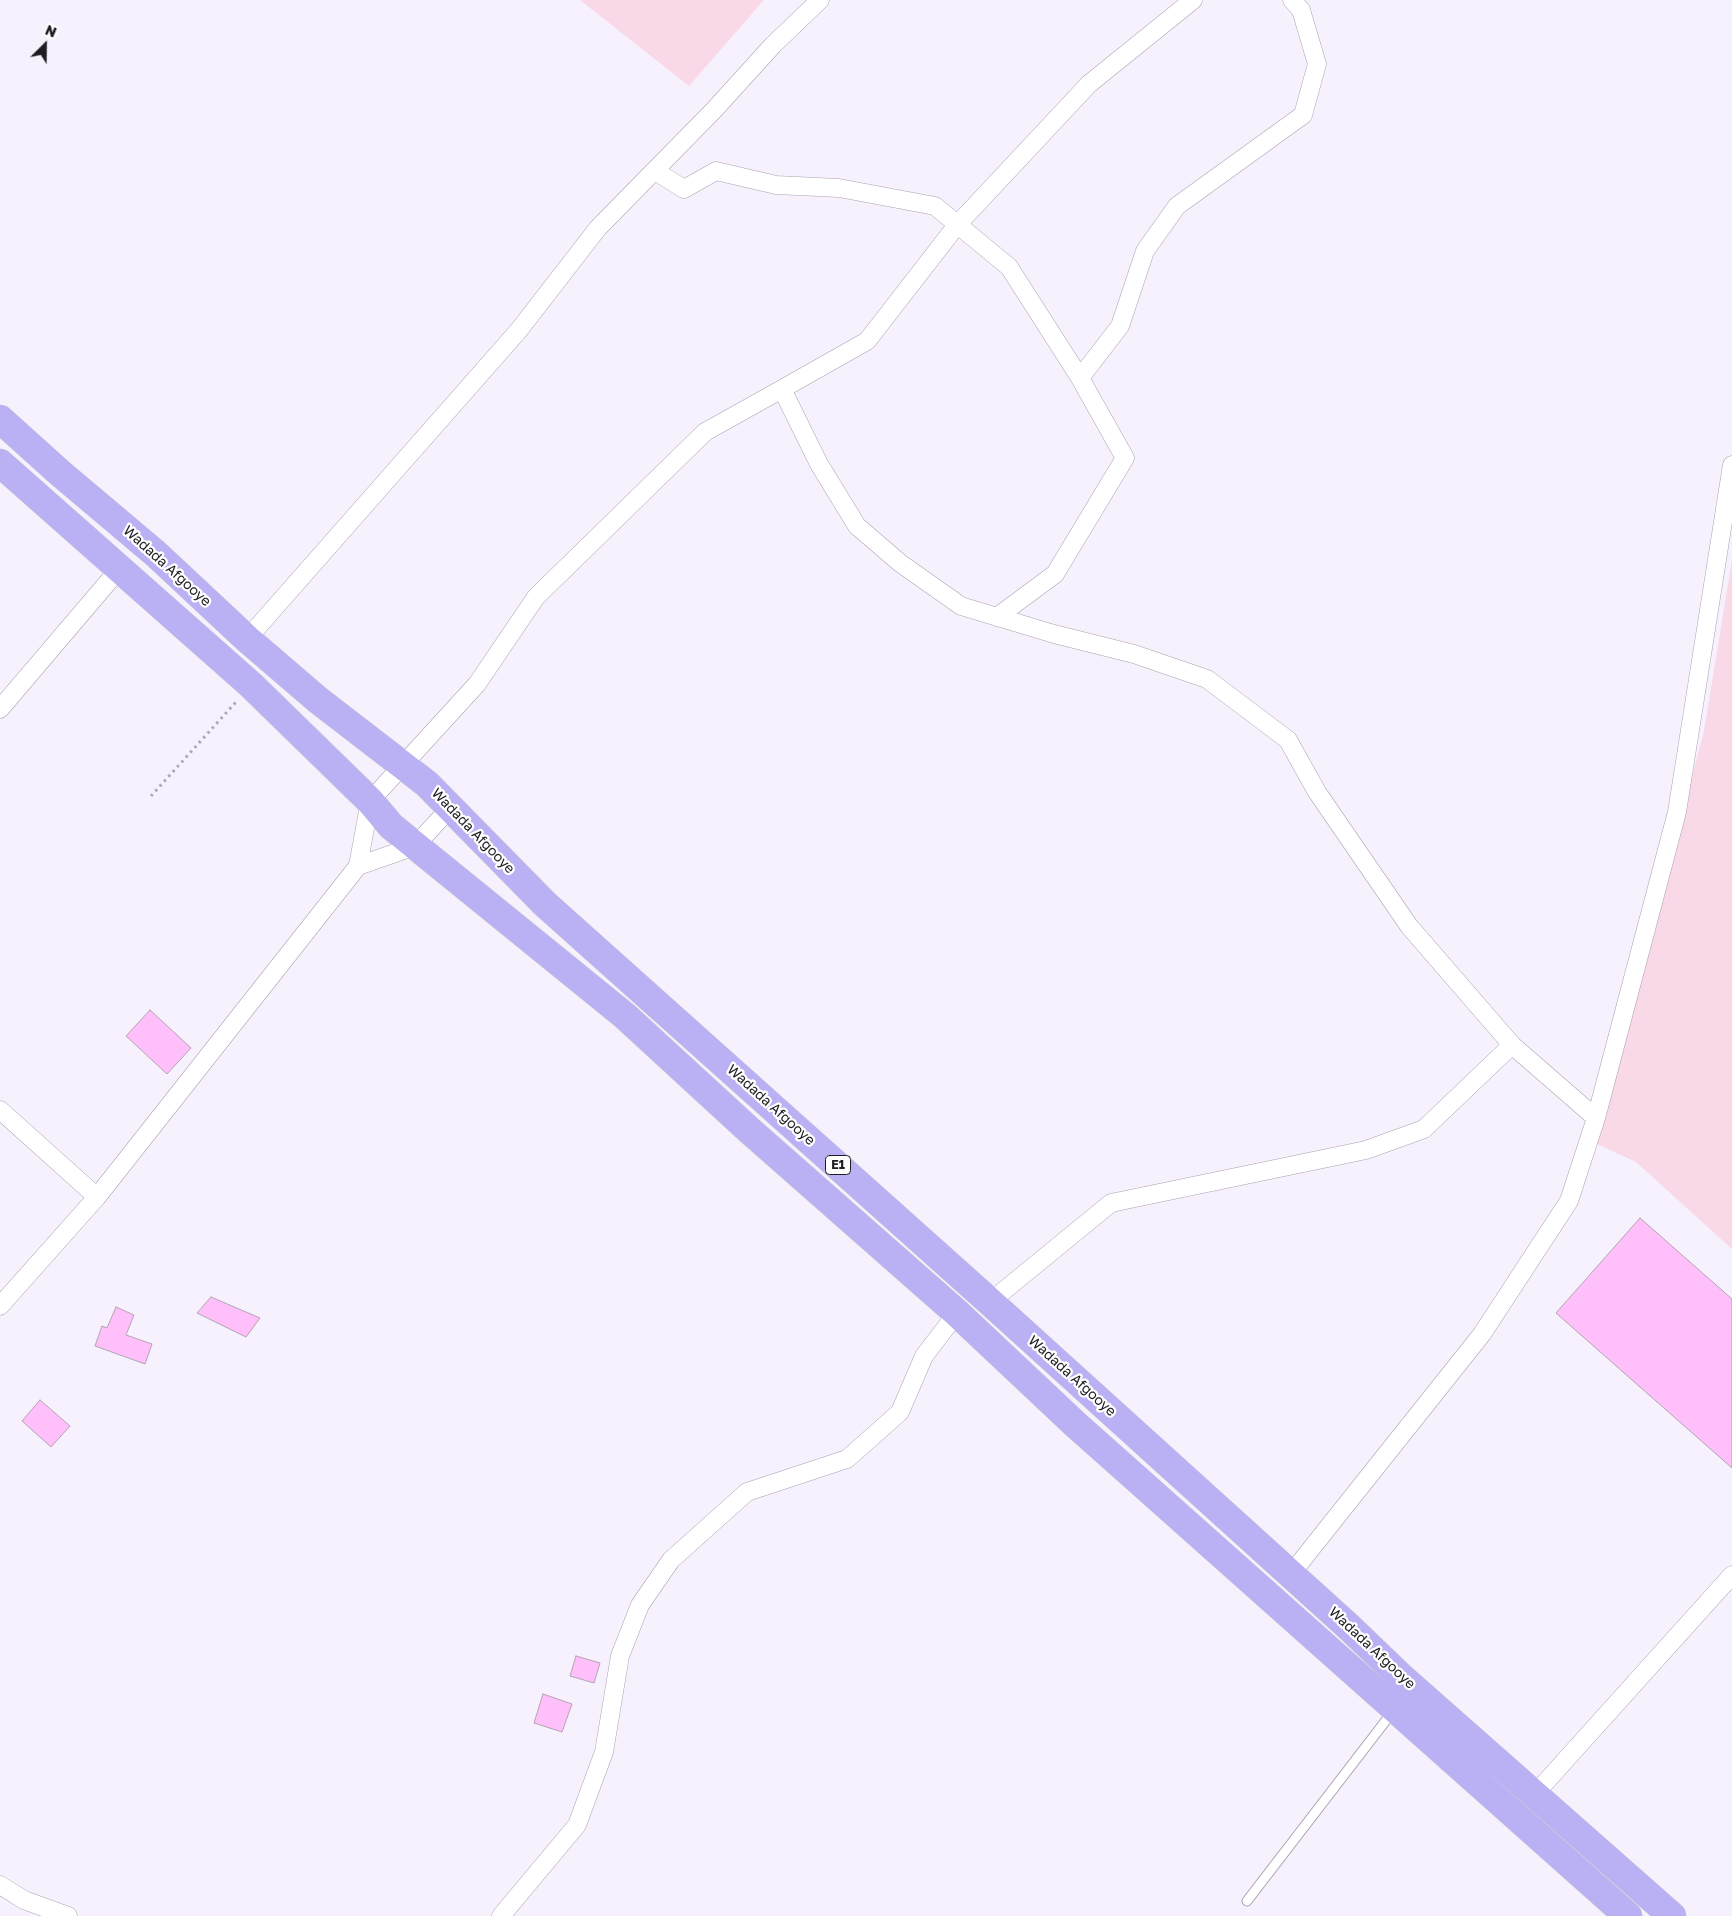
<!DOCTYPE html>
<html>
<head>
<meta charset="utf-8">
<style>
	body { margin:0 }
	#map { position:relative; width:1732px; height:1916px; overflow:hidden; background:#f7f0fd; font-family:"Golos Text",sans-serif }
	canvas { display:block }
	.north { position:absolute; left:20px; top:20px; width:50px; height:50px; -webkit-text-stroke:4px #fff; paint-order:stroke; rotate:23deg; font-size:14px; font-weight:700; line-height:20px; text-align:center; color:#1f1c22 }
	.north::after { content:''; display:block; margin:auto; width:18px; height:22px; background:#1f1c22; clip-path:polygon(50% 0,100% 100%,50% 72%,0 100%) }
</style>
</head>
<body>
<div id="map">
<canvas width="1732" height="1916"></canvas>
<div class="north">N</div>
</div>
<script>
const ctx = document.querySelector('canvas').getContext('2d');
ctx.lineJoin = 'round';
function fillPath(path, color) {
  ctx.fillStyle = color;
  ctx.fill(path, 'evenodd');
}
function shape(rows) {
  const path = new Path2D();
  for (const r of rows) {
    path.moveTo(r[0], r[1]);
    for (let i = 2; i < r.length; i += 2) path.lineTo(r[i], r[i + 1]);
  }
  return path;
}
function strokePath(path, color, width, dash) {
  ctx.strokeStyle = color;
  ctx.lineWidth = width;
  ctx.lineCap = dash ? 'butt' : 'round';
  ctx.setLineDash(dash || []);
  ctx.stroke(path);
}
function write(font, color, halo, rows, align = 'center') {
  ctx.font = font + ' "Golos Text",sans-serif';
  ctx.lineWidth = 4.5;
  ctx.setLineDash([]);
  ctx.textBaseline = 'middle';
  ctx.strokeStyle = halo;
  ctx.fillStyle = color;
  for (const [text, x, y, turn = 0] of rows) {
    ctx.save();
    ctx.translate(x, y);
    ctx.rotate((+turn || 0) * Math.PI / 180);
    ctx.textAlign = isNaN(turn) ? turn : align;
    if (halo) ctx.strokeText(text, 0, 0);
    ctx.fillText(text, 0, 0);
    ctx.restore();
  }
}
const green = shape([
	[580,0,764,0,689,86],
	[1732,560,1732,1249,1636,1162,1595,1143,1704,731]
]);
const building = shape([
	[150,1010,191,1048,167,1074,126,1036,150,1010],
	[1640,1218,1732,1299,1732,1468,1556,1313,1640,1218],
	[211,1297,260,1318,246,1337,197,1313,211,1297],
	[116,1307,134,1315,126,1335,152,1344,145,1364,95,1346,102,1326,107,1328,116,1307],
	[40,1400,70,1426,51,1447,22,1421,40,1400],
	[576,1656,600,1663,594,1683,570,1676,576,1656],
	[543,1694,572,1704,562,1732,534,1723,543,1694]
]);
const path = shape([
	[151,796,236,702]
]);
const lane = shape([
	[1247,1901,1394,1710]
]);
const street = shape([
	[655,171,684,189,716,171,776,185,839,188,935,206,1009,267,1080,378,1125,458,1055,574,997,617],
	[1080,378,1120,326,1145,251,1177,206,1303,115,1317,64,1301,10,1292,0],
	[782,389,867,341,957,225,1089,84,1193,0],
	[247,639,519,330,598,228,714,110,773,45,820,0],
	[0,709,120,568],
	[358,866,415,846,450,808],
	[0,1110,97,1197],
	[990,1302,1111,1203,1366,1150,1424,1129,1512,1045,1596,1118,1677,812,1732,465],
	[0,1306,97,1197,358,866,370,801,477,684,536,597,705,432,782,389,819,464,857,526,900,563,961,606,1054,634,1134,654,1207,679,1288,740,1317,792,1409,926,1512,1045],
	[1291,1574,1482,1334,1569,1201,1596,1118],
	[1534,1795,1732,1575],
	[0,1885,24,1900,68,1916],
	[501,1916,577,1825,604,1752,620,1656,640,1605,671,1560,747,1492,847,1459,900,1412,924,1356,957,1313]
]);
const highway = shape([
	[0,419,60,473,156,554,247,639,318,700,427,784,545,904,990,1302,1350,1628,1400,1676,1672,1916],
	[0,463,251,685,370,801,391,826,625,1016,749,1130,957,1313,1075,1424,1628,1916]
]);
const shields = [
	[838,1165,25]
];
const shieldNames = [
	["E1",838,1165]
];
const streetNames = [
	["Wadada Afgooye",167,566,42],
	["Wadada Afgooye",473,831,46],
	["Wadada Afgooye",771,1105,42],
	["Wadada Afgooye",1072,1376,42],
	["Wadada Afgooye",1372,1648,43]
];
fillPath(green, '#f9d8e8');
fillPath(building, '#febffb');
strokePath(building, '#b2a4b1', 1);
strokePath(lane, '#aaa2b1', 11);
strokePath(street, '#aaa2b1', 19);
strokePath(highway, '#d2d2d3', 29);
strokePath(path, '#ada8b2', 3, [2.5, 4]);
strokePath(lane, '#fff', 9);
strokePath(street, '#fff', 18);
strokePath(highway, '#b9b1f3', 28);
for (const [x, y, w] of shields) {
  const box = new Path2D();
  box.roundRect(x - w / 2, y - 9.5, w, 19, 4);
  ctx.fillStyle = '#fff';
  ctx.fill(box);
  strokePath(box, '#1f1c22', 1);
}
write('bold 12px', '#1f1c22', null, shieldNames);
write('14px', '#1f1c22', '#fff', streetNames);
</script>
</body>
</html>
